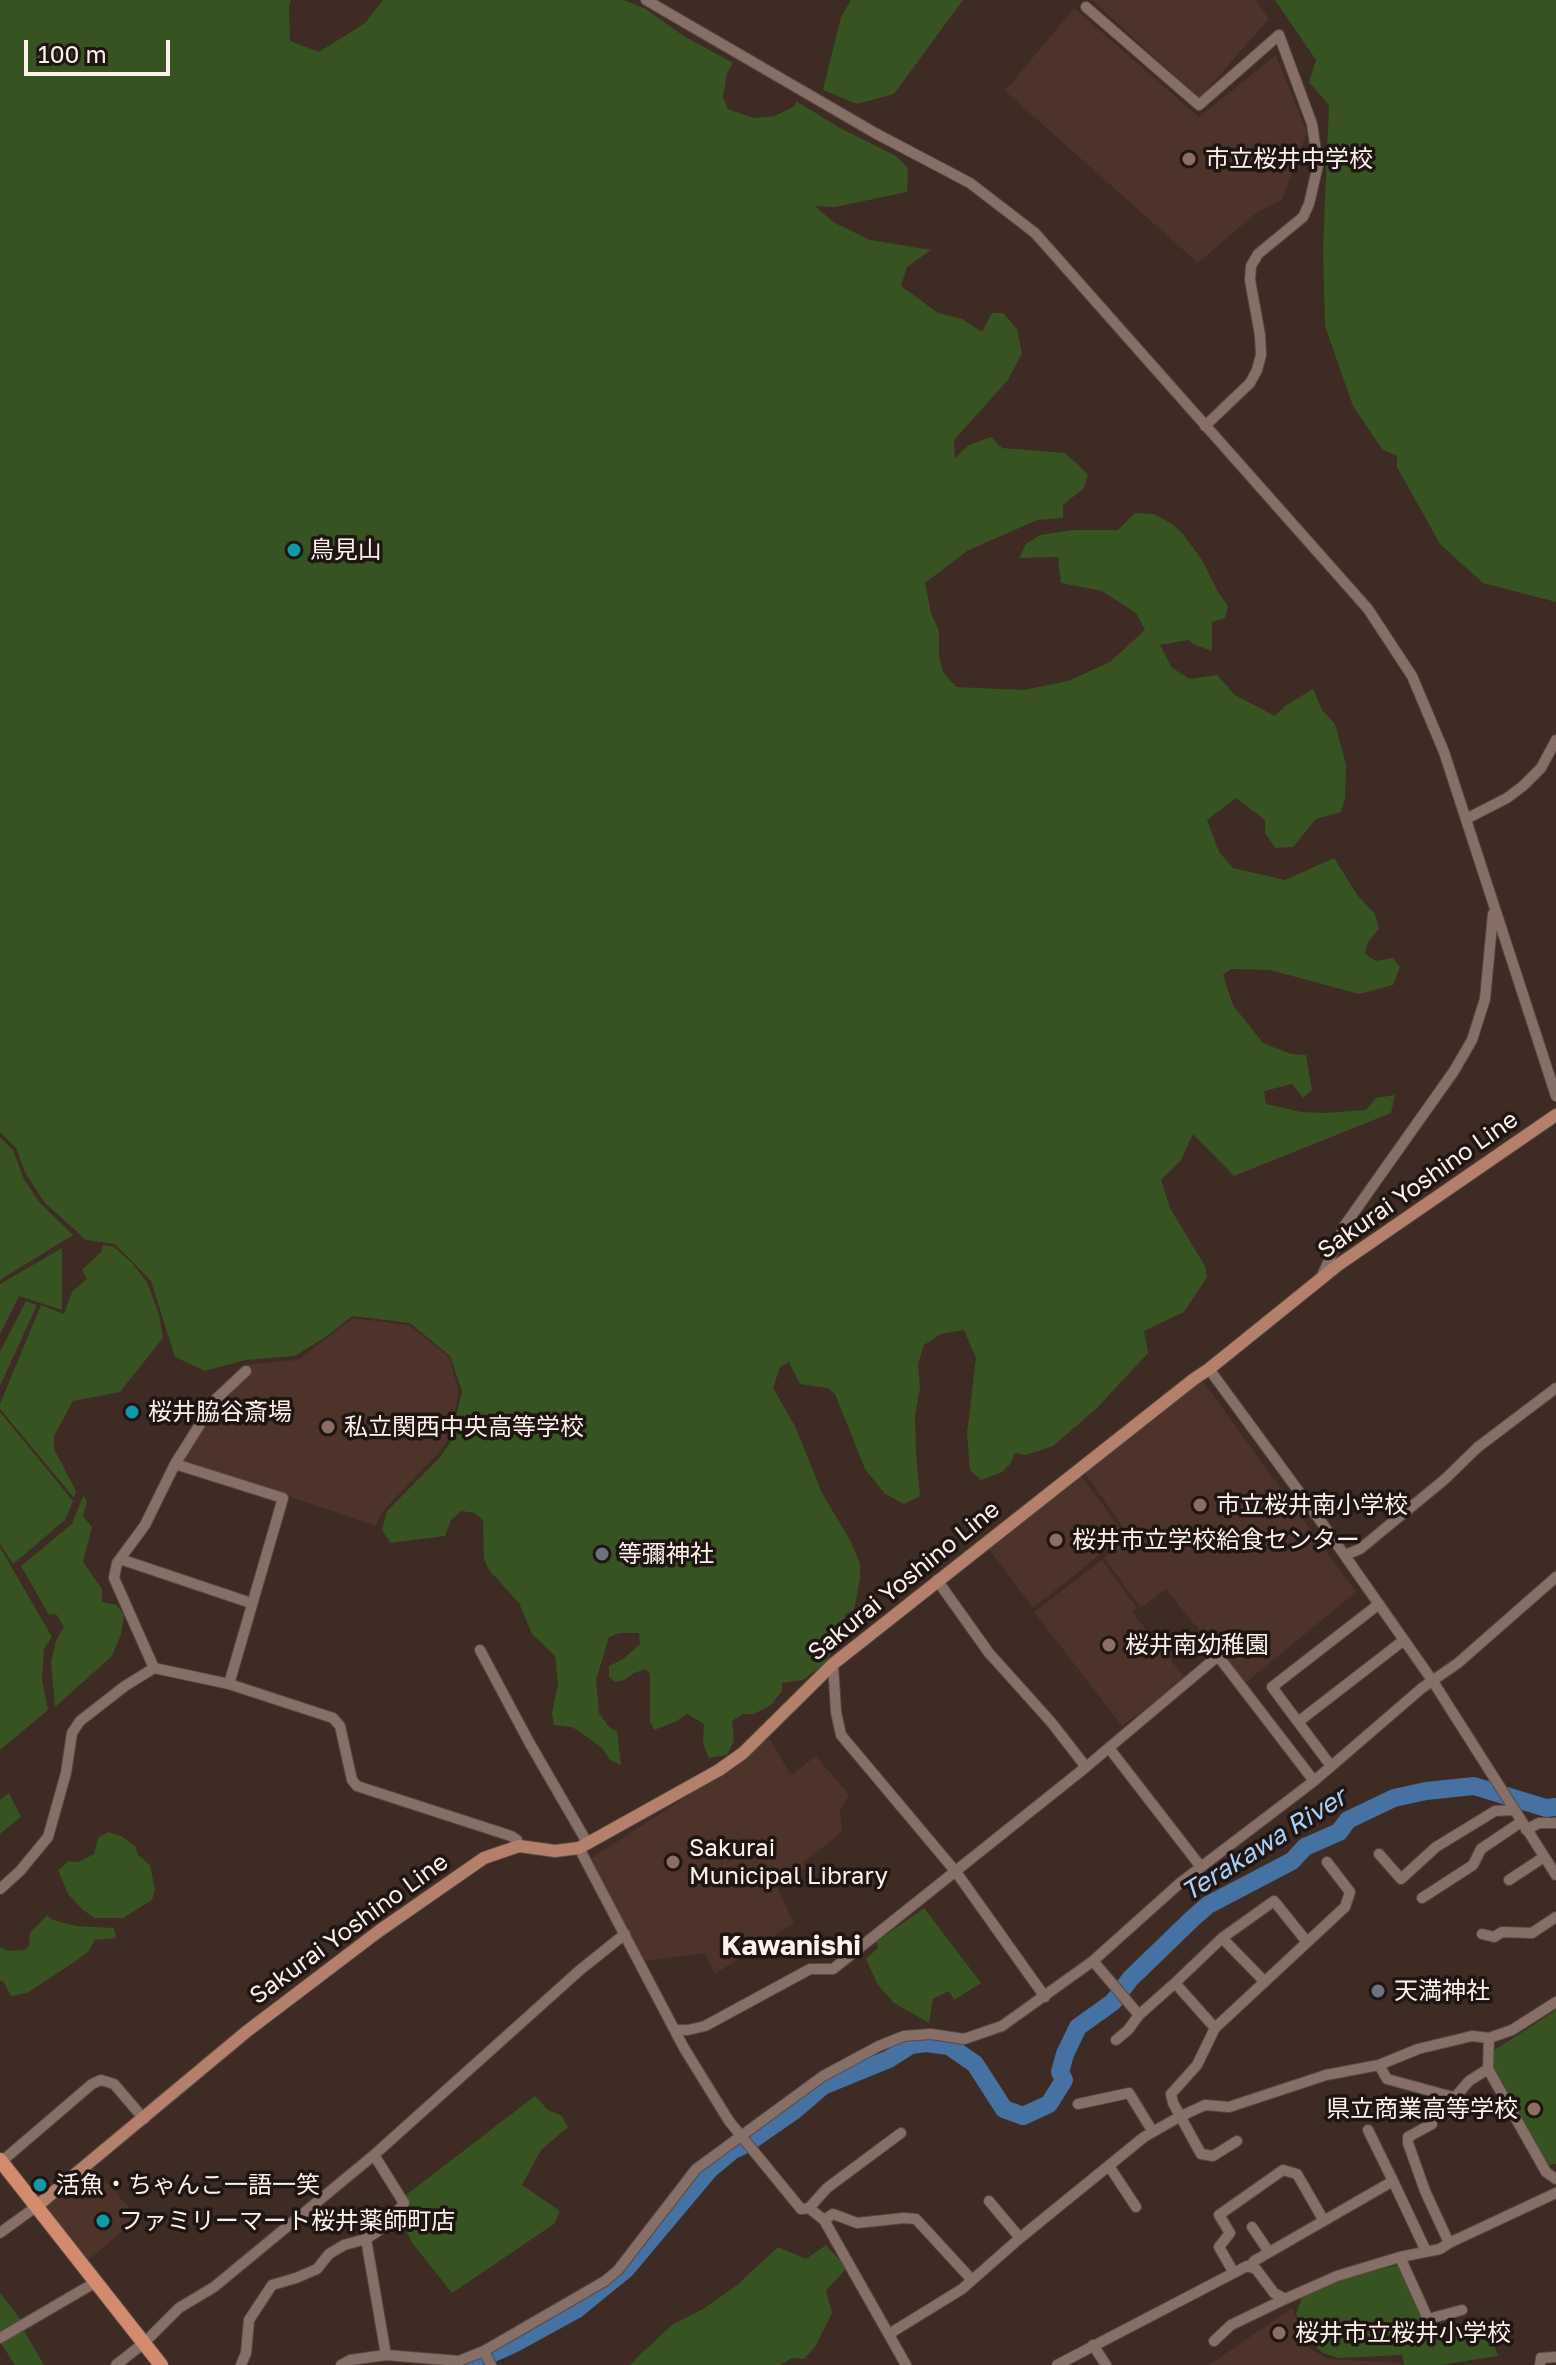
<!DOCTYPE html>
<html>
<head>
<meta charset="utf-8">
<style>
	body { margin:0 }
	#map { position:relative; width:1556px; height:2365px; overflow:hidden; background:#3e2b24; font-family:"Golos Text",sans-serif }
	canvas { display:block }
	.scale { position:absolute; left:24px; top:40px; width:146px; height:36px; box-sizing:border-box; border:4px solid #fef1ec; border-top:0; padding-left:10px; font-size:24px; line-height:28px; white-space:nowrap; color:#fef1ec; -webkit-text-stroke:6px #1f1613; paint-order:stroke }
</style>
</head>
<body>
<div id="map">
<canvas width="1556" height="2365"></canvas>
<div class="scale">100 m</div>
</div>
<script>
const ctx = document.querySelector('canvas').getContext('2d');
ctx.lineJoin = 'round';
function fillPath(path, color) {
  ctx.fillStyle = color;
  ctx.fill(path, 'evenodd');
}
function shape(rows) {
  const path = new Path2D();
  for (const r of rows) {
    path.moveTo(r[0], r[1]);
    for (let i = 2; i < r.length; i += 2) path.lineTo(r[i], r[i + 1]);
  }
  return path;
}
function strokePath(path, color, width, dash) {
  ctx.strokeStyle = color;
  ctx.lineWidth = width;
  ctx.lineCap = dash ? 'butt' : 'round';
  ctx.setLineDash(dash || []);
  ctx.stroke(path);
}
function write(font, color, halo, rows, align = 'center') {
  ctx.font = font + ' "Golos Text","Noto Sans JP",sans-serif';
  ctx.lineWidth = 7;
  ctx.setLineDash([]);
  ctx.textBaseline = 'middle';
  ctx.strokeStyle = halo;
  ctx.fillStyle = color;
  for (const [text, x, y, turn = 0] of rows) {
    ctx.save();
    ctx.translate(x, y);
    ctx.rotate((+turn || 0) * Math.PI / 180);
    ctx.textAlign = isNaN(turn) ? turn : align;
    if (halo) ctx.strokeText(text, 0, 0);
    ctx.fillText(text, 0, 0);
    ctx.restore();
  }
}
const built = shape([
	[1092,0,1256,0,1269,19,1199,98],
	[1074,8,1199,117,1276,55,1307,132,1282,200,1256,213,1198,263,1005,91],
	[353,1318,409,1325,449,1357,459,1392,450,1436,440,1452,382,1512,376,1526,181,1460,250,1364,298,1360],
	[1202,1380,1356,1592,1243,1685,1166,1589,1141,1608,1104,1558,1130,1537,1084,1472],
	[1080,1474,1125,1535,1033,1608,987,1546],
	[1102,1560,1137,1608,1132,1612,1186,1679,1122,1726,1034,1612],
	[769,1738,791,1775,816,1756,849,1795,840,1810,842,1832,803,1863,806,1868,777,1887,794,1923,715,1974,705,1953,644,1961,590,1859,740,1762],
	[93,2166,138,2218,87,2261,42,2209],
	[1292,2308,1309,2348,1328,2359,1401,2363,1402,2365,1209,2365]
]);
const green = shape([
	[0,0,291,0,289,6,290,41,319,52,365,23,383,0,624,0,646,9,682,35,733,63,727,73,723,97,728,109,754,118,775,116,795,106,796,101,840,128,896,156,908,168,907,192,835,207,815,206,833,222,870,240,931,250,907,267,901,286,938,313,962,319,982,332,992,313,1003,313,1017,329,1022,353,1008,380,954,440,955,458,969,445,991,437,1002,448,1065,453,1088,474,1084,488,1063,505,1063,518,1037,520,967,551,925,583,931,613,939,631,939,656,943,672,956,687,1024,690,1068,681,1110,662,1145,630,1136,613,1102,591,1061,583,1058,557,1019,558,1026,544,1040,535,1073,530,1118,530,1135,513,1153,514,1171,523,1183,534,1202,560,1218,592,1228,606,1225,618,1212,622,1212,651,1193,644,1189,640,1160,645,1172,668,1190,679,1217,675,1235,695,1275,716,1285,706,1313,689,1322,710,1335,724,1346,764,1345,799,1341,812,1316,819,1293,847,1275,848,1265,833,1265,820,1236,798,1207,820,1219,852,1233,868,1285,880,1334,858,1358,896,1375,914,1379,929,1368,942,1365,954,1376,961,1393,958,1400,967,1393,985,1359,994,1270,970,1231,969,1223,975,1233,1005,1263,1043,1291,1054,1306,1055,1312,1090,1303,1098,1292,1084,1264,1091,1266,1104,1301,1112,1324,1113,1366,1110,1376,1098,1395,1095,1391,1113,1234,1176,1193,1134,1181,1160,1161,1180,1170,1208,1205,1266,1207,1277,1184,1312,1144,1331,1148,1353,1097,1408,1053,1446,1026,1455,1015,1453,1011,1463,1002,1472,981,1480,970,1470,967,1433,976,1358,964,1330,941,1334,924,1345,918,1364,920,1388,915,1415,916,1452,920,1496,904,1504,885,1494,865,1469,835,1394,828,1388,800,1384,789,1362,780,1367,773,1388,795,1426,822,1493,851,1542,860,1564,860,1578,854,1610,847,1613,838,1629,828,1661,803,1680,782,1683,782,1691,771,1705,754,1714,743,1714,732,1721,734,1741,727,1755,709,1758,703,1744,704,1724,687,1714,675,1722,654,1730,650,1721,650,1674,646,1669,634,1673,624,1680,615,1682,609,1677,609,1666,623,1659,640,1644,639,1633,619,1633,609,1637,596,1680,599,1713,609,1727,617,1731,621,1765,610,1760,602,1748,583,1734,572,1727,554,1725,552,1713,558,1683,555,1656,532,1634,519,1603,489,1570,484,1559,483,1520,474,1513,462,1511,451,1520,445,1536,390,1543,382,1529,387,1511,441,1456,454,1436,455,1421,462,1391,450,1356,410,1323,352,1316,327,1336,295,1356,246,1360,205,1371,175,1357,151,1281,115,1244,86,1240,44,1202,25,1172,16,1148,0,1132],
	[851,0,963,0,894,94,857,104,823,90,841,17],
	[1275,0,1556,0,1556,602,1483,583,1440,544,1397,467,1397,456,1382,449,1353,406,1325,326,1323,248,1329,105,1309,82,1316,60],
	[0,1137,13,1150,24,1179,39,1202,73,1235,0,1280],
	[103,1245,114,1247,131,1262,147,1282,159,1315,163,1338,120,1392,73,1401,54,1436,54,1449,76,1491,74,1498,0,1409,0,1404,41,1305,64,1314,72,1292,87,1279,82,1270,102,1251],
	[62,1248,62,1310,19,1296,0,1334,0,1284],
	[26,1301,37,1305,0,1386,0,1352],
	[0,1412,73,1501,65,1520,13,1564,0,1544],
	[83,1496,87,1501,83,1516,92,1527,83,1562,102,1589,102,1602,117,1605,124,1615,121,1634,112,1656,55,1707,51,1663,56,1641,64,1627,56,1614,49,1615,21,1566,72,1524],
	[0,1547,52,1637,44,1649,42,1679,48,1710,0,1750],
	[9,1793,21,1817,0,1834,0,1800],
	[108,1832,121,1836,135,1846,138,1855,150,1865,155,1890,152,1900,123,1918,94,1918,82,1909,68,1894,58,1870,69,1861,79,1862,94,1854,98,1838],
	[924,1908,981,1983,954,2000,949,1991,933,1999,929,2023,894,2003,878,1985,866,1959,878,1948,876,1942],
	[47,1915,53,1920,76,1926,114,1928,116,1938,95,1940,88,1952,73,1963,27,1993,11,1996,3,1981,0,1981,0,1947,9,1951,25,1950,29,1946,30,1933],
	[1556,2010,1556,2164,1549,2165,1538,2153,1488,2060,1493,2051],
	[535,2096,548,2110,562,2116,568,2127,541,2150,522,2185,560,2211,554,2224,452,2293,413,2244,404,2227,406,2195],
	[826,2245,847,2268,826,2290,832,2313,815,2347,804,2359,792,2358,780,2365,629,2365,672,2325,703,2309,737,2285,778,2247,806,2259],
	[1401,2264,1426,2321,1460,2335,1491,2338,1498,2356,1440,2365,1404,2365,1402,2355,1339,2358,1323,2353,1313,2344,1296,2314,1304,2292,1326,2283],
	[0,2293,22,2321,0,2332],
	[23,2329,44,2365,15,2365,0,2342]
]);
const river = shape([
	[467,2365,515,2343,577,2309,626,2269,710,2169,733,2150,746,2144,795,2110,823,2086,889,2059,911,2045,926,2043,949,2046,975,2064,1004,2109,1023,2116,1049,2104,1064,2080,1060,2072,1065,2054,1078,2027,1113,2002,1130,1979,1192,1919,1208,1905,1292,1861,1305,1847,1339,1832,1348,1820,1394,1798,1426,1791,1474,1786,1546,1808,1556,1807]
]);
const minor = shape([
	[646,0,875,133,970,183,1035,233,1368,609,1412,676,1444,752,1556,1096],
	[1086,7,1199,105,1279,35,1312,124,1318,165,1309,204,1303,217,1258,254,1251,266,1250,280,1260,335,1261,355,1257,370,1250,383,1205,426],
	[1466,819,1507,798,1523,786,1541,768,1556,740],
	[1321,1278,1345,1225,1454,1071,1472,1040,1485,999,1493,914],
	[1209,1369,1322,1523,1432,1680,1556,1875],
	[175,1464,216,1399,246,1371],
	[1345,1555,1360,1549,1444,1480,1478,1447,1556,1388],
	[120,1559,251,1603],
	[937,1580,989,1653,1051,1722,1086,1767],
	[480,1650,529,1742,588,1844],
	[833,1664,836,1712,841,1735,956,1872,1045,1997],
	[154,1668,114,1578,117,1563,145,1525,175,1464,283,1498,229,1684],
	[1298,1722,1272,1687,1379,1604],
	[1109,1748,1201,1867],
	[1331,1766,1298,1722,1404,1640],
	[1526,1830,1539,1823,1556,1823],
	[579,1848,684,2048,729,2121,801,2209,809,2208,824,2220,906,2365],
	[1379,1854,1401,1879,1436,1847,1495,1811,1513,1810],
	[1509,1880,1544,1857],
	[0,1889,20,1871,48,1837,66,1773,72,1733,80,1721,125,1686,154,1668,229,1684,333,1718,340,1726,352,1780,357,1786,511,1836,517,1840,519,1846],
	[1422,1898,1473,1865,1481,1849,1521,1822],
	[1482,1934,1494,1937,1502,1932,1532,1933,1556,1917],
	[1222,1938,1265,1982],
	[1093,1961,1139,2015,1175,1983,1215,2028,1197,2065,1171,2094,1173,2103,1201,2154,1213,2156,1237,2141],
	[1175,1983,1222,1938,1274,1901,1307,1942],
	[1215,2028,1345,1907,1350,1892,1327,1862],
	[675,2030,688,2030,705,2026,810,1969,833,1969,1086,1767,1218,1656,1314,1781],
	[1489,2038,1488,2069,1546,2172,1556,2179],
	[1116,2040,1128,2030,1139,2015],
	[1379,2065,1387,2079,1453,2097],
	[1078,2104,1129,2093,1153,2132],
	[1417,2114,1427,2112,1457,2095,1469,2081,1488,2069],
	[1432,2124,1408,2137,1408,2143,1425,2191,1449,2243],
	[1368,2130,1393,2181],
	[374,2155,404,2203,387,2225,366,2239,386,2355],
	[1,2162,92,2084,101,2080,114,2084,144,2119],
	[1109,2166,1136,2207],
	[989,2201,1020,2238],
	[809,2208,827,2188,901,2133],
	[824,2220,833,2214,857,2223,904,2218,916,2219,972,2280],
	[1252,2227,1269,2252],
	[0,2233,37,2206],
	[1400,2257,1428,2319,1462,2310],
	[1252,2265,1254,2261,1393,2181,1426,2251],
	[1234,2273,1219,2247,1230,2233,1219,2215,1283,2170,1297,2174,1324,2221],
	[889,2334,962,2289,1020,2238,1144,2137,1179,2117,1205,2105,1229,2107,1326,2075,1379,2065,1418,2049,1472,2036,1489,2038,1512,2030,1556,2002],
	[0,2338,96,2282],
	[1214,2341,1231,2325,1285,2299],
	[1093,2345,1106,2365],
	[484,2351,491,2365],
	[116,2365,144,2343,179,2308,214,2287,374,2155,580,1970,625,1934],
	[241,2365,246,2353,249,2320,272,2285,296,2278,317,2269,329,2254,344,2245,366,2239],
	[341,2365,350,2360,386,2355,459,2361,484,2351,605,2281,618,2270,696,2169,823,2076,879,2046,904,2036,931,2034,964,2039,1002,2026,1093,1961,1180,1883,1314,1781,1422,1688,1458,1663,1556,1577],
	[1057,2365,1247,2266,1256,2269,1274,2293,1285,2299,1337,2276,1400,2257,1440,2249,1449,2243,1556,2193],
	[1540,2365,1541,2358,1556,2357]
]);
const major = shape([
	[37,2206,246,2032,379,1931,484,1858,519,1846,555,1851,579,1848,719,1770,743,1753,833,1664,1194,1379,1209,1369,1338,1265,1556,1115]
]);
const highway = shape([
	[0,2160,161,2365]
]);
const markers = [
	[1189,159,8,"#8d6e63"],
	[294,550,8,"#0f9aa8"],
	[132,1412,8,"#0f9aa8"],
	[328,1427,8,"#8d6e63"],
	[1200,1505,8,"#8d6e63"],
	[1056,1540,8,"#8d6e63"],
	[602,1554,8,"#6b7280"],
	[1109,1645,8,"#8d6e63"],
	[673,1862,8,"#8d6e63"],
	[1378,1991,8,"#6b7280"],
	[1534,2109,8,"#8d6e63"],
	[40,2185,8,"#0f9aa8"],
	[103,2221,8,"#0f9aa8"],
	[1279,2333,8,"#8d6e63"]
];
const poiNames = [
	["市立桜井中学校",1205,159],
	["鳥見山",310,550],
	["桜井脇谷斎場",148,1412],
	["私立関西中央高等学校",344,1427],
	["市立桜井南小学校",1216,1505],
	["桜井市立学校給食センター",1072,1540],
	["等彌神社",618,1554],
	["桜井南幼稚園",1125,1645],
	["Sakurai",689,1848],
	["Municipal Library",689,1876],
	["天満神社",1394,1991],
	["県立商業高等学校",1518,2109,"right"],
	["活魚・ちゃんこ一語一笑",56,2185],
	["ファミリーマート桜井薬師町店",119,2221],
	["桜井市立桜井小学校",1295,2333]
];
const streetNames = [
	["Sakurai Yoshino Line",1418,1185,-35],
	["Sakurai Yoshino Line",904,1581,-39],
	["Sakurai Yoshino Line",349,1929,-36]
];
const waterNames = [
	["Terakawa River",1264,1845,-32]
];
const quarterNames = [
	["Kawanishi",791,1946]
];
fillPath(built, '#4d332a');
fillPath(green, '#375321');
strokePath(river, '#4572a2', 18);
strokePath(minor, '#594843', 12);
strokePath(major, '#594843', 14);
strokePath(highway, '#594843', 16);
strokePath(minor, '#866f67', 10);
strokePath(major, '#b4806c', 12);
strokePath(highway, '#d38b6f', 14);
for (const [x, y, r, color] of markers) {
  const dot = new Path2D();
  dot.arc(x, y, r, 0, 2 * Math.PI);
  ctx.fillStyle = color;
  ctx.fill(dot);
  strokePath(dot, '#1f1613', 3);
}
write('24px', '#fef1ec', '#1f1613', poiNames, 'left');
write('24px', '#fef1ec', '#1f1613', streetNames);
write('italic 26px', '#a9d0fa', '#1f1613', waterNames);
write('bold 28px', '#fef1ec', '#1f1613', quarterNames);
</script>
</body>
</html>
